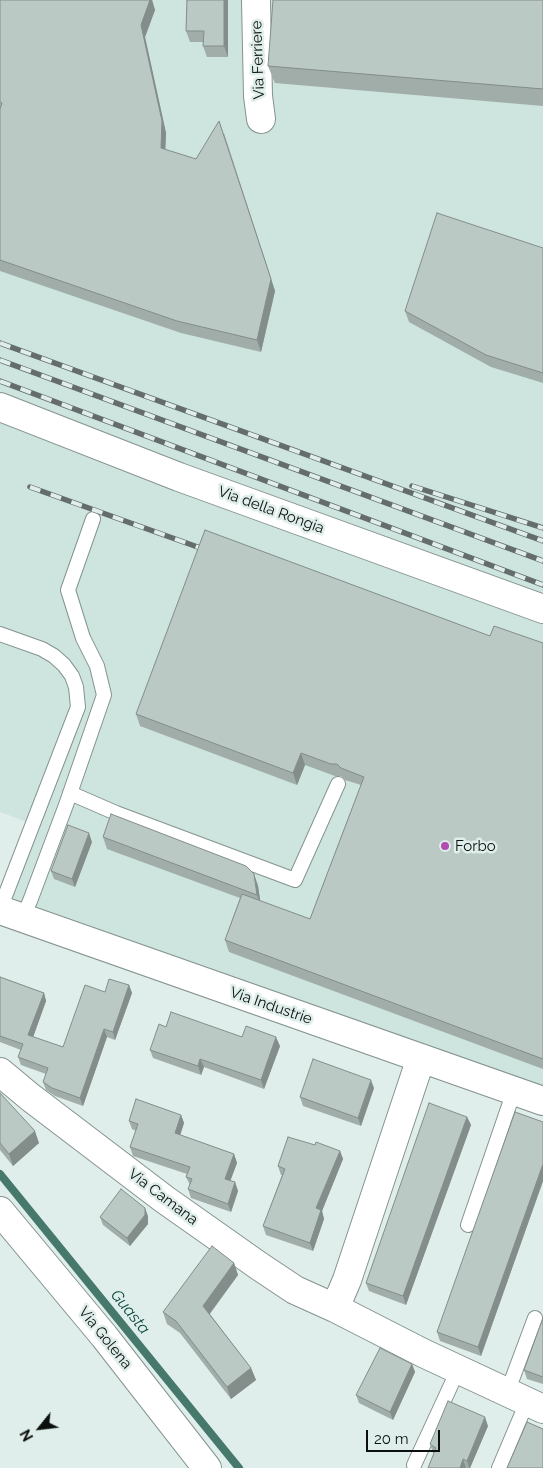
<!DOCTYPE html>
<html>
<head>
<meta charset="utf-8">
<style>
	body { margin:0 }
	#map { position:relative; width:543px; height:1468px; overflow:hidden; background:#dfeeea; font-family:Raleway,sans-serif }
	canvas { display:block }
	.north { position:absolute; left:15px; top:1403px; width:50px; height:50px; -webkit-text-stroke:4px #dfeeea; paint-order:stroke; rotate:241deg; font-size:14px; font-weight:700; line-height:20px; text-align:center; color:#0b100e }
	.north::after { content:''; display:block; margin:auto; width:18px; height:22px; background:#0b100e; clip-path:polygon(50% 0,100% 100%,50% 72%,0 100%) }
	.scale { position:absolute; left:366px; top:1430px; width:74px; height:22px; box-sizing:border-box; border:2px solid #0b100e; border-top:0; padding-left:6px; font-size:15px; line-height:18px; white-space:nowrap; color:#0b100e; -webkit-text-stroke:4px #dfeeea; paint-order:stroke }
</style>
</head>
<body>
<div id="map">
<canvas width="543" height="1468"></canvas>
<div class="north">N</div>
<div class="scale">20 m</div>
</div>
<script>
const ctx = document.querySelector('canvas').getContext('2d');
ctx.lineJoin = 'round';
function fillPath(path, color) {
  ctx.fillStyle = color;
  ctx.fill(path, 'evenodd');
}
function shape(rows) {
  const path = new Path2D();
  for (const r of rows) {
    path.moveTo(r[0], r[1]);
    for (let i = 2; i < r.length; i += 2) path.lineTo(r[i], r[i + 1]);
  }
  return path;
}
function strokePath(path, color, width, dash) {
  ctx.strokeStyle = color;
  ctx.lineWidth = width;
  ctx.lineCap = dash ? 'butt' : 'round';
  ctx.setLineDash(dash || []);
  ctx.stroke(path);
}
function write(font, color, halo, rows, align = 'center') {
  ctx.font = font + ' Raleway,sans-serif';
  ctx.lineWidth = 5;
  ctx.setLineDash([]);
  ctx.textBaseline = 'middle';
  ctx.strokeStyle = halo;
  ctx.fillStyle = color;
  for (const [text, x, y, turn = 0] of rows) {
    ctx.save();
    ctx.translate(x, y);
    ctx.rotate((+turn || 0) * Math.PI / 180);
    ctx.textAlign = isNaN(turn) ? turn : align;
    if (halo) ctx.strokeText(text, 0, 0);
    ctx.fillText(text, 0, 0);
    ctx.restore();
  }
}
const built = shape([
	[0,0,543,0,543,1101,0,908,27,822,0,812]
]);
const stream = shape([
	[0,1174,239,1468]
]);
const lane = shape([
	[0,634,42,649,54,656,64,665,72,676,76,687,78,707,0,909],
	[70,793,116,813,295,880,338,784],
	[22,918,30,901,66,805,104,695,97,666,83,638,68,590,93,519],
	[468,1225,514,1091],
	[507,1393,535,1318],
	[414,1465,458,1370],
	[499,1468,527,1402]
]);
const street = shape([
	[256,0,258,96,261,119],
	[0,407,179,477,543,609],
	[0,910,543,1101],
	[0,1072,30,1097,164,1199,259,1266,295,1290,335,1308,423,1353,543,1409],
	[0,1211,104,1336,207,1468],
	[335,1308,347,1280,421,1058]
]);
const rail = shape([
	[0,343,543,541],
	[0,360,543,561],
	[0,381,543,585],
	[412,486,543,528],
	[30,487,206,550]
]);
const wall = shape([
	[0,0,152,0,155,10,145,37,166,133,165,150,196,159,224,133,275,291,261,352,181,333,0,271],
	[187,0,228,0,228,57,207,57,203,46,203,42,190,42,186,31],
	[543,0,543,106,275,83,268,66],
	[543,248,543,383,491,367,409,322,405,311],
	[490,636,543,643,543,1069,229,952,225,940,240,898,107,849,103,837,254,874,258,886,260,901,310,919,361,785,345,780,341,776,335,776,305,765,297,785,140,726,136,714],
	[92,842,75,887,54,879,51,871],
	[0,977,44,993,46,1001,33,1037,63,1047,105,992,129,985,132,993,115,1040,107,1037,83,1106,55,1096,46,1090,43,1082,46,1074,21,1065,18,1057,21,1050,0,1042],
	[166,1027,242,1037,280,1046,264,1089,204,1067,201,1075,153,1058,150,1050],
	[374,1088,361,1126,303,1106,300,1097],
	[0,1093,39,1143,13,1166,0,1150],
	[181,1115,184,1123,180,1135,234,1154,237,1163,230,1181,235,1182,238,1191,231,1212,191,1198,188,1189,190,1185,186,1177,187,1174,133,1156,130,1147,136,1131,132,1129,129,1121],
	[467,1117,471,1125,406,1305,369,1291,366,1283],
	[543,1122,543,1181,481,1356,440,1341,437,1332],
	[315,1145,340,1151,343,1159,322,1211,324,1219,313,1251,266,1235,263,1226,282,1175,281,1175,278,1166],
	[148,1216,148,1224,130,1246,103,1225,100,1217],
	[234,1263,238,1275,210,1314,251,1368,256,1380,231,1399,180,1333,167,1324,163,1312],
	[543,1318,543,1384,527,1379,524,1370],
	[412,1364,415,1372,393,1420,359,1403,356,1395],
	[488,1426,470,1468,428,1468,434,1453,433,1453,430,1444]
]);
const shadedWall = shape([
	[150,0,152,0,155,10,145,37,166,133,165,160,161,148,141,25],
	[224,0,228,0,228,57,224,46],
	[219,121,275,291,261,352,257,340],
	[301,753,305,765,297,785,293,773],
	[89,833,92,842,75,887,72,879],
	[254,874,258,886,261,906,257,895],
	[129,985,132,993,115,1040,113,1032],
	[44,993,46,1001,31,1043,28,1035],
	[104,1029,107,1037,83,1106,80,1098],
	[276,1037,280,1046,264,1089,261,1080],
	[200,1059,204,1067,201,1075,198,1066],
	[371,1080,374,1088,361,1126,358,1118],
	[181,1115,184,1123,178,1142,175,1133],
	[467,1117,471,1125,406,1305,403,1296],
	[35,1131,39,1143,13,1166,9,1154],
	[340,1151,343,1159,322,1211,324,1219,313,1251,310,1243,316,1208],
	[234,1154,237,1163,228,1187,225,1179],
	[543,1164,543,1181,481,1356,478,1347],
	[235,1182,238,1191,231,1212,228,1204],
	[145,1208,148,1216,148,1224,130,1246,127,1238],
	[234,1263,238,1275,207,1317,203,1306],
	[412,1364,415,1372,393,1420,390,1412],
	[251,1368,256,1380,231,1399,227,1387],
	[485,1417,488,1426,470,1468,469,1468,467,1461],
	[463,1459,466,1468,460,1468]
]);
const building = shape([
	[0,0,150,0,141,25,162,121,161,148,196,159,219,121,271,279,257,340,177,321,0,260,0,109,2,103,0,102,0,0],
	[187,0,224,0,224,46,203,46,204,31,186,31,187,0],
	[273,0,543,0,543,89,268,66,273,0],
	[437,213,543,248,543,373,486,355,405,311,437,213],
	[205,530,490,636,494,626,543,643,543,1059,225,940,242,894,310,919,364,777,341,768,337,764,331,764,301,753,293,773,136,714,205,530],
	[111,814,246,866,254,874,257,895,103,837,111,814],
	[68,825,89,833,72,879,51,871,68,825],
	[0,977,44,993,28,1035,63,1047,85,985,105,992,109,979,129,985,113,1032,104,1029,80,1098,52,1088,43,1082,48,1068,18,1057,23,1044,0,1036,0,977],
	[171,1012,242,1037,246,1026,276,1037,261,1080,200,1059,198,1066,150,1050,159,1024,166,1027,171,1012],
	[313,1059,371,1080,358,1118,300,1097,313,1059],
	[0,1093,35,1131,9,1154,0,1143,0,1093],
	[136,1099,181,1115,175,1133,234,1154,225,1179,235,1182,228,1204,188,1189,192,1179,186,1177,190,1167,130,1147,138,1124,129,1121,136,1099],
	[429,1103,467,1117,403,1296,366,1283,429,1103],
	[515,1112,543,1122,543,1164,478,1347,437,1332,515,1112],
	[288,1137,315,1145,316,1142,340,1151,316,1208,321,1210,310,1243,263,1226,285,1169,278,1166,288,1137],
	[121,1189,145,1208,145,1215,127,1238,100,1217,121,1189],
	[212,1246,234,1263,203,1306,251,1368,227,1387,176,1321,163,1312,212,1246],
	[543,1318,543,1377,524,1370,543,1318],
	[380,1348,412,1364,390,1412,356,1395,380,1348],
	[448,1401,485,1417,467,1461,463,1459,460,1468,428,1468,436,1448,430,1444,448,1401],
	[527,1422,543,1429,543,1468,507,1468,527,1422]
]);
const markers = [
	[445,846,5,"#b24cb2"]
];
const streetNames = [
	["Via Ferriere",258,60,-92],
	["Via della Rongia",271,510,20],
	["Via Industrie",271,1006,19],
	["Via Camana",163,1197,37],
	["Via Golena",105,1338,51]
];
const poiNames = [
	["Forbo",455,846]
];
const waterNames = [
	["Guasta",130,1312,51]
];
fillPath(built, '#cde5de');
strokePath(stream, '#47786c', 8);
strokePath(lane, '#85938f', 16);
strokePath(street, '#85938f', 30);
strokePath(lane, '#fff', 14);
strokePath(street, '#fff', 28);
strokePath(rail, '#646d6b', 5.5);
strokePath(rail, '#dfeeea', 4, [11]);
fillPath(wall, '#a1ada9');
fillPath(shadedWall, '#838d8a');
fillPath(building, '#bbc9c5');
strokePath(building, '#838d8a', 1);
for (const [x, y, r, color] of markers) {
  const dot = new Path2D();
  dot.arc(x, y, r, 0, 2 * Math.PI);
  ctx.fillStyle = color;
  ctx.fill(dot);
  strokePath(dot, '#dfeeea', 2);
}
write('15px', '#0b100e', '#dfeeea', streetNames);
write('15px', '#0b100e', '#dfeeea', poiNames, 'left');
write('italic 16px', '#09473d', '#dfeeea', waterNames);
</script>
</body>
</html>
